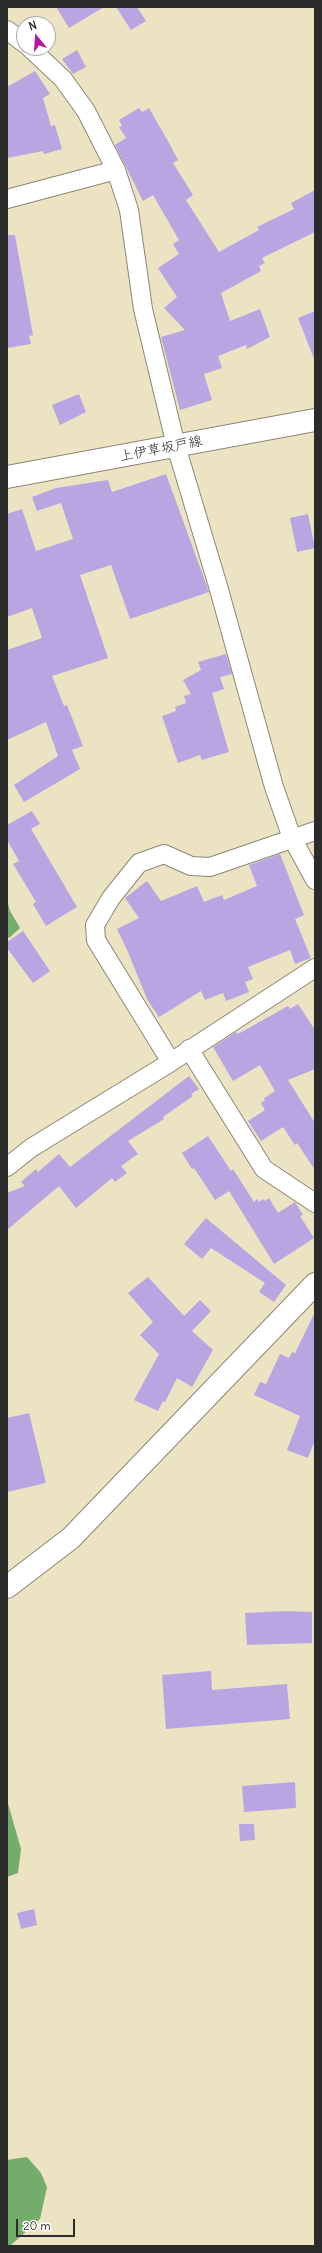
<!DOCTYPE html>
<html>
<head>
<meta charset="utf-8">
<style>
	body { margin:0 }
	#map { position:relative; width:322px; height:2253px; overflow:hidden; background:#ece3c3; font-family:Delius,sans-serif }
	canvas { display:block }
	.frame { position:absolute; inset:0; border:8px solid #2b2b2b; pointer-events:none }
	.north { position:absolute; left:16px; top:16px; width:40px; height:40px; box-sizing:border-box; background:#fff; border:1px solid #aaa; border-radius:50%; rotate:342deg; font-size:11px; font-weight:700; line-height:16px; text-align:center; color:#2b2b2b }
	.north::after { content:''; display:block; margin:auto; width:14px; height:18px; background:#b5179e; clip-path:polygon(50% 0,100% 100%,50% 72%,0 100%) }
	.scale { position:absolute; left:16px; top:2219px; width:59px; height:18px; box-sizing:border-box; border:2px solid #2b2b2b; border-top:0; padding-left:5px; font-size:12px; line-height:14px; white-space:nowrap; color:#2b2b2b; -webkit-text-stroke:3px #fff; paint-order:stroke }
</style>
</head>
<body>
<div id="map">
<canvas width="322" height="2253"></canvas>
<div class="frame"></div>
<div class="north">N</div>
<div class="scale">20 m</div>
</div>
<script>
const ctx = document.querySelector('canvas').getContext('2d');
ctx.lineJoin = 'round';
function fillPath(path, color) {
  ctx.fillStyle = color;
  ctx.fill(path, 'evenodd');
}
function shape(rows) {
  const path = new Path2D();
  for (const r of rows) {
    path.moveTo(r[0], r[1]);
    for (let i = 2; i < r.length; i += 2) path.lineTo(r[i], r[i + 1]);
  }
  return path;
}
function strokePath(path, color, width, dash) {
  ctx.strokeStyle = color;
  ctx.lineWidth = width;
  ctx.lineCap = dash ? 'butt' : 'round';
  ctx.setLineDash(dash || []);
  ctx.stroke(path);
}
function write(font, color, halo, rows, align = 'center') {
  ctx.font = font + ' Delius,"Klee One",sans-serif';
  ctx.lineWidth = 3;
  ctx.setLineDash([]);
  ctx.textBaseline = 'middle';
  ctx.strokeStyle = halo;
  ctx.fillStyle = color;
  for (const [text, x, y, turn = 0] of rows) {
    ctx.save();
    ctx.translate(x, y);
    ctx.rotate((+turn || 0) * Math.PI / 180);
    ctx.textAlign = isNaN(turn) ? turn : align;
    if (halo) ctx.strokeText(text, 0, 0);
    ctx.fillText(text, 0, 0);
    ctx.restore();
  }
}
const forest = shape([
	[7,900,10,911,20,928,9,938,7,936],
	[7,1800,21,1849,18,1873,7,1877],
	[27,2157,41,2173,47,2187,40,2219,10,2246,7,2246,7,2160]
]);
const building = shape([
	[56,7,104,7,69,28],
	[116,7,137,7,146,21,131,30],
	[77,50,86,67,73,74,62,59],
	[35,71,50,94,43,98,51,126,55,125,62,149,44,154,43,151,7,158,7,87],
	[139,108,142,112,149,108,169,143,178,160,173,163,193,195,186,200,219,252,259,230,257,227,294,209,291,203,315,190,315,232,262,258,265,263,259,266,261,271,221,293,230,321,260,309,270,337,247,349,246,345,218,356,222,368,204,374,212,400,180,410,161,337,185,330,164,308,177,297,158,268,179,254,173,244,179,240,153,195,143,201,115,145,126,138,119,127,122,126,119,120],
	[7,235,15,235,33,335,29,336,31,344,7,348],
	[315,311,315,359,314,359,298,318],
	[79,394,86,412,60,425,52,405],
	[166,474,209,592,130,619,111,565,80,575,108,658,52,676,64,706,67,705,83,746,72,750,80,769,24,802,14,785,58,756,46,722,7,740,7,650,42,638,32,608,7,617,7,514,22,509,36,551,73,539,61,503,37,511,32,497,56,488,108,480,112,492],
	[308,514,315,548,297,552,290,518],
	[226,654,232,674,220,677,224,689,212,693,229,752,202,760,200,755,178,763,162,716,176,711,175,707,186,703,184,696,191,694,183,680,201,670,198,662],
	[32,811,40,824,31,829,77,907,46,926,33,904,36,902,13,864,19,861,7,840,7,825],
	[280,854,304,915,295,919,311,958,295,964,290,950,248,967,253,979,245,982,249,992,226,1001,223,993,205,1000,201,991,159,1017,147,999,128,952,117,929,139,918,125,898,147,881,161,901,197,886,204,902,222,895,224,900,257,886,249,865],
	[23,931,50,971,33,983,7,948,7,942],
	[298,1004,315,1030,315,1069,288,1080,315,1123,315,1170,297,1143,295,1145,283,1127,261,1141,248,1121,265,1110,261,1103,265,1100,264,1098,275,1091,260,1065,233,1081,213,1047,236,1032,238,1034,288,1006,290,1009],
	[189,1076,199,1089,191,1094,193,1096,163,1117,164,1119,128,1141,138,1154,121,1166,127,1173,115,1182,112,1178,76,1208,59,1186,7,1230,7,1193,25,1186,21,1182,36,1169,38,1172,59,1154,70,1167],
	[208,1136,231,1171,233,1169,254,1202,257,1199,259,1202,263,1199,265,1201,269,1198,278,1213,295,1202,303,1215,300,1216,314,1238,274,1264,229,1191,215,1200,194,1168,192,1169,182,1153],
	[206,1218,286,1285,274,1302,259,1292,265,1283,211,1248,202,1259,184,1244],
	[148,1277,184,1316,200,1300,211,1311,192,1331,213,1350,209,1357,192,1387,177,1378,165,1402,163,1401,158,1411,134,1400,159,1354,140,1335,153,1322,128,1293],
	[315,1312,315,1440,308,1458,287,1450,300,1416,254,1395,260,1382,266,1384,280,1354,289,1358,292,1352,295,1353],
	[29,1413,46,1483,7,1492,7,1418],
	[286,1611,312,1612,312,1643,247,1645,245,1613],
	[211,1671,212,1690,287,1684,290,1719,166,1729,162,1675],
	[295,1782,296,1808,244,1812,242,1786],
	[239,1824,254,1824,255,1840,240,1841],
	[34,1909,37,1925,21,1929,17,1913]
]);
const street = shape([
	[7,30,24,43],
	[30,48,63,79,86,111,116,170,129,210,143,309,176,446,218,586,274,787,292,838,315,880],
	[7,199,116,170],
	[189,1049,264,1169,315,1203],
	[171,1062,96,940,95,925,111,898,139,863,164,854,191,866,210,867,315,831],
	[7,1167,31,1148,171,1062,315,968]
]);
const secondary = shape([
	[7,477,315,420],
	[7,1587,71,1538,315,1284]
]);
const streetNames = [
	["上伊草坂戸線",161,449,-11]
];
fillPath(forest, '#73ac6b');
fillPath(building, '#b8a5e2');
strokePath(street, '#8c8777', 20);
strokePath(secondary, '#8c8777', 24);
strokePath(street, '#fff', 18);
strokePath(secondary, '#fff', 22);
write('14px', '#2b2b2b', '#fff', streetNames);
</script>
</body>
</html>
